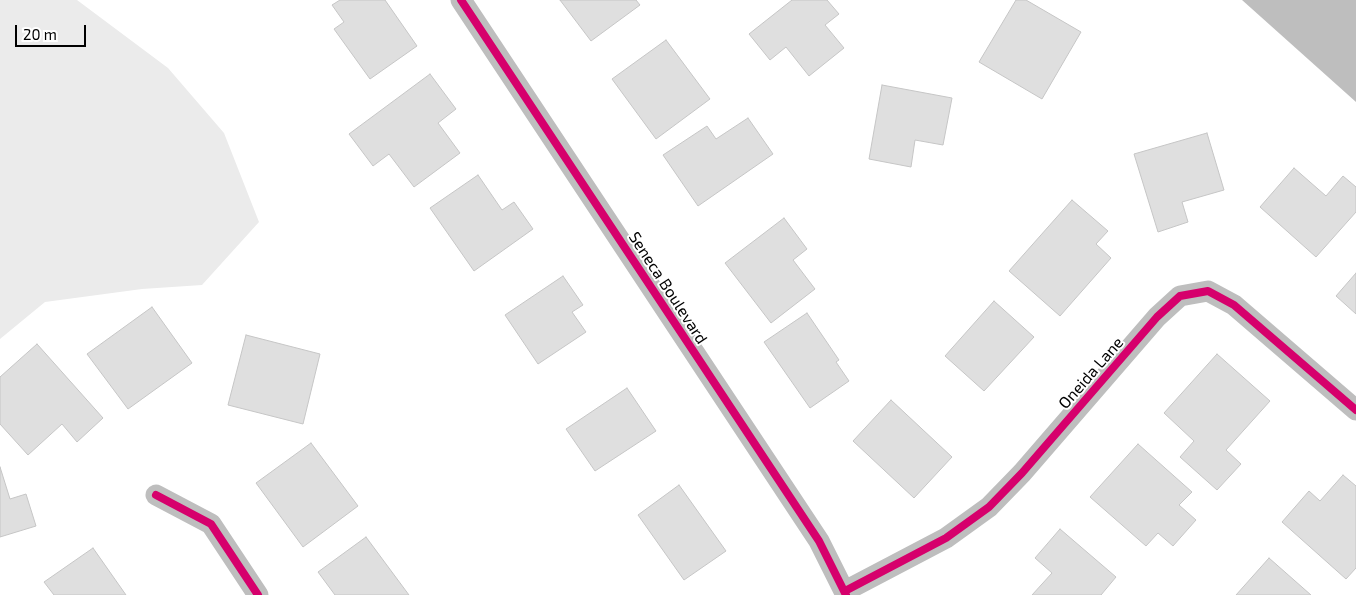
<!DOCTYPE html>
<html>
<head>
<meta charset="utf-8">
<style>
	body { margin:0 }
	#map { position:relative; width:1356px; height:595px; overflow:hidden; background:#fff; font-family:"Exo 2",sans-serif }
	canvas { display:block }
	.scale { position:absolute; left:15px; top:25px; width:71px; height:22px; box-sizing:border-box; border:2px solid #000; border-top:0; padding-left:6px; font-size:15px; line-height:18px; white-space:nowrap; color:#000; -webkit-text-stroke:4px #fff; paint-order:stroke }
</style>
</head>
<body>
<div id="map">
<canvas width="1356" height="595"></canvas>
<div class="scale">20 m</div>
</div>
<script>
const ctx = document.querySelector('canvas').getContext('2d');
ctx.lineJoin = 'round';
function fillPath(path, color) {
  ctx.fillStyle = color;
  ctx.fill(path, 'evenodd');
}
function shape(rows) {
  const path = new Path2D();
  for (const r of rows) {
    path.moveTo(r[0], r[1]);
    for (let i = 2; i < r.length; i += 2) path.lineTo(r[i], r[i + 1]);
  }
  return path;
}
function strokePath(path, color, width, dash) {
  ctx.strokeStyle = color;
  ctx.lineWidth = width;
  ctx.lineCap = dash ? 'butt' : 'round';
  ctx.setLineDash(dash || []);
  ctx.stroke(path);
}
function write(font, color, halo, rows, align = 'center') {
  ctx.font = font + ' "Exo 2",sans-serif';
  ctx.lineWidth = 4;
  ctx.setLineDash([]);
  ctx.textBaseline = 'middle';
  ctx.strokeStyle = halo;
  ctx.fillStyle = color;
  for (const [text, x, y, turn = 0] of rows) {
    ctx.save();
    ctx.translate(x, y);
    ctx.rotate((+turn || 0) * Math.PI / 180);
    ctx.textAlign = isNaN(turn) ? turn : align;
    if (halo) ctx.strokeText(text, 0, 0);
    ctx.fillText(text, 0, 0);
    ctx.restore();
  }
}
const green = shape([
	[0,0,77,0,168,68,224,133,259,222,202,285,142,289,45,302,0,339]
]);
const water = shape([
	[1242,0,1356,0,1356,102]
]);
const building = shape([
	[340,0,385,0,417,46,370,79,334,29,344,22,332,5,340,0],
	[560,0,636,0,640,5,591,41,560,0],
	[792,0,827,0,839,14,825,25,844,48,809,76,786,47,770,60,749,34,792,0],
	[1016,0,1026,0,1081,32,1042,99,979,62,1016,0],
	[666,40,710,99,656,139,612,79,666,40],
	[430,74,456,109,438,123,460,153,414,187,389,154,373,166,349,134,430,74],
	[882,85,952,98,943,145,915,140,911,167,869,159,882,85],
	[748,118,773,154,698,206,663,155,707,126,716,139,748,118],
	[1207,133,1224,190,1182,202,1188,222,1158,232,1134,154,1207,133],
	[1294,168,1326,196,1343,176,1356,187,1356,212,1316,257,1260,207,1294,168],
	[478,175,502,210,514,202,533,229,474,271,430,208,478,175],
	[1072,200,1108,231,1096,244,1111,258,1060,316,1009,271,1072,200],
	[784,218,807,249,793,260,815,289,771,323,725,263,784,218],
	[1356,273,1356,314,1336,296,1356,273],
	[563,276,583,305,572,312,586,332,538,364,505,315,563,276],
	[994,301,1034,337,984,391,945,356,994,301],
	[152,307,192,363,128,409,87,354,152,307],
	[807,313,839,360,836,362,849,381,810,408,764,342,807,313],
	[246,335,320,354,303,424,228,405,246,335],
	[37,344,103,418,77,442,62,424,28,455,0,424,0,377,37,344],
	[1217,354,1270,401,1226,450,1241,464,1217,490,1180,457,1194,441,1164,413,1217,354],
	[627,388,656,431,595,471,566,429,627,388],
	[891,400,952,457,914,498,853,441,891,400],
	[311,443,358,506,303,547,256,483,311,443],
	[1138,444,1192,492,1179,505,1196,520,1173,546,1158,533,1146,546,1090,497,1138,444],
	[0,467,10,499,26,494,36,526,0,537,0,467],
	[1343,475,1356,486,1356,568,1346,579,1282,522,1309,491,1320,501,1343,475],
	[679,485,726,551,684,580,638,515,679,485],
	[1060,529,1116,577,1101,595,1032,595,1052,573,1035,558,1060,529],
	[366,537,409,595,335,595,318,572,366,537],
	[93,548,126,595,54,595,44,582,93,548],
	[1269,558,1311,595,1236,595,1269,558]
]);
const street = shape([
	[461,0,819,541,846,595],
	[156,495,211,524,258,595],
	[845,591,946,538,989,507,1022,473,1157,317,1180,296,1208,291,1234,305,1356,410]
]);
const cycleway = shape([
	[461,0,819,541,846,595],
	[156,495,211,524,258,595],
	[845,591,946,538,989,507,1022,473,1157,317,1180,296,1208,291,1234,305,1356,410]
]);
const streetNames = [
	["Seneca Boulevard",668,288,57],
	["Oneida Lane",1091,373,-49]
];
fillPath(green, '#ebebeb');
fillPath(water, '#bebebe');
fillPath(building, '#dfdfdf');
strokePath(building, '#c6c6c6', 1);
strokePath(street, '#bebebe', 21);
strokePath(cycleway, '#d6006c', 8);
write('16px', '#000', '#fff', streetNames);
</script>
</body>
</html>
